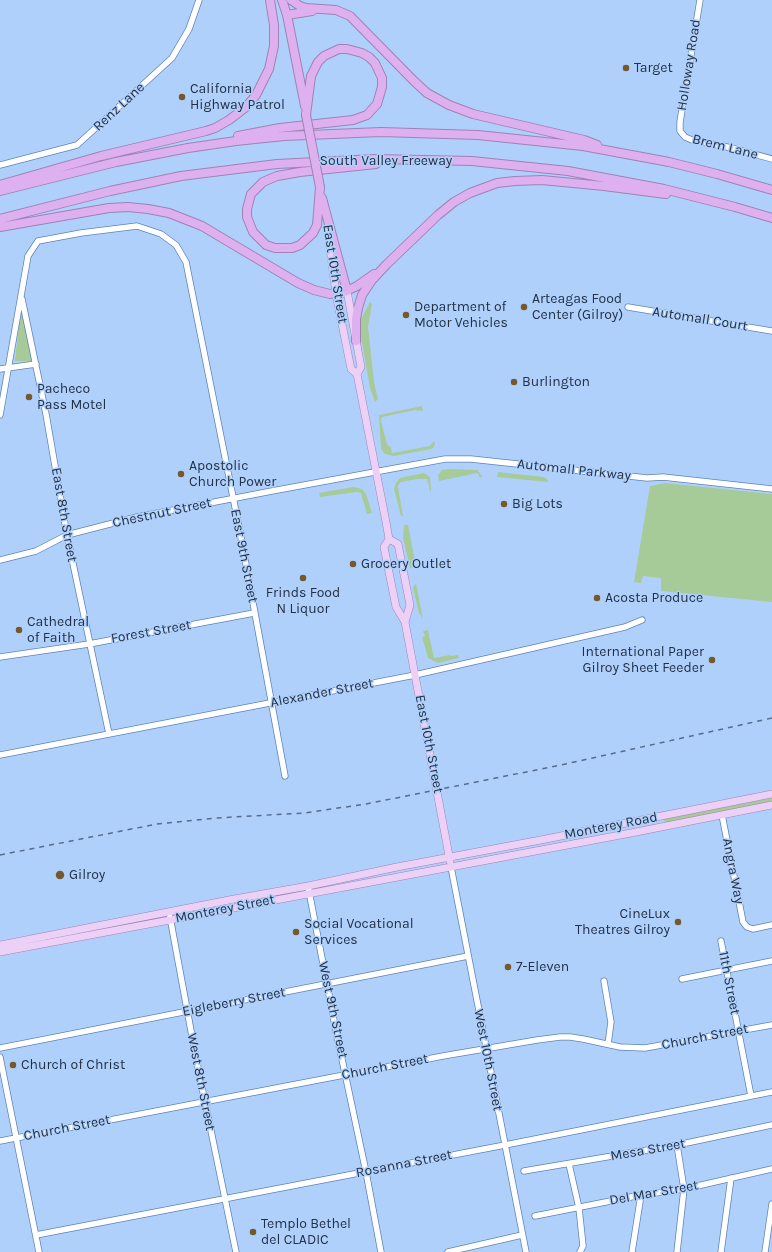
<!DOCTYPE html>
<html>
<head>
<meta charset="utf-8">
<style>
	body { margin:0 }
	canvas { display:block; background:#b0d0fc }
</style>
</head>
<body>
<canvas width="772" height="1252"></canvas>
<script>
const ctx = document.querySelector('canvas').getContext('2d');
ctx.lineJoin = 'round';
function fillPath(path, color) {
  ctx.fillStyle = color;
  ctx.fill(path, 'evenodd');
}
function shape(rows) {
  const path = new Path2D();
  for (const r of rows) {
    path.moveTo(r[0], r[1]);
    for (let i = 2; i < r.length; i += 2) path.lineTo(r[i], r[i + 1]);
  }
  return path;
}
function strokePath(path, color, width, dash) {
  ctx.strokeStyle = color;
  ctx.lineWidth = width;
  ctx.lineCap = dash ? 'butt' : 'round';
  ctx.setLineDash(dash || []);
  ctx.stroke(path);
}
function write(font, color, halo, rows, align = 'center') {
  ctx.font = font + ' Karla,sans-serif';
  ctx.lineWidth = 3;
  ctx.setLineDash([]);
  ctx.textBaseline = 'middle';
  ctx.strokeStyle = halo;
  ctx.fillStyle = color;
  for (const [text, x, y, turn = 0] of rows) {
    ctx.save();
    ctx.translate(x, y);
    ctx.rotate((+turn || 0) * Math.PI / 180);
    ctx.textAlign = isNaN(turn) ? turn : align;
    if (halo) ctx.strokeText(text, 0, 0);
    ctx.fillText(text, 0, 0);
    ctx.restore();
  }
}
const green = shape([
	[370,302,372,304,368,327,374,382,378,399,375,402,370,388,361,337,361,319],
	[21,307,33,361,15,361],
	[422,406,423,411,415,410,382,417,381,421,387,444,391,448,392,453,430,446,433,442,435,442,435,444,433,448,431,449,394,456,385,454,381,449,379,415],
	[449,469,477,470,482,476,482,478,479,477,479,475,477,473,439,481,438,475,442,470],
	[498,472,544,477,547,479,548,482,497,477],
	[424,473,430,477,431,491,430,491,427,479,417,479,401,482,399,484,398,487,403,516,401,516,394,489,396,483,400,478],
	[665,483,772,494,772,602,661,591,661,578,643,576,641,583,634,582,650,486],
	[353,487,362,489,366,494,372,513,367,514,361,493,357,492,320,497,319,493],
	[404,525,408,525,416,567,410,568,403,538],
	[416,583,423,619,419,613,413,588],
	[428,630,434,658,450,655,451,656,458,655,459,658,438,663,428,658,422,637,425,636,423,631],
	[772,798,772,802,666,823,664,820,664,819]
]);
const minor = shape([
	[700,0,680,122,680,131,685,137,692,140,732,148,772,159],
	[0,165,77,145,172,58,189,29,199,0],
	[22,299,46,414,67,535,109,734],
	[628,307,772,331],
	[0,369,36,364],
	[0,415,28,256,38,241,81,233,137,226,161,234,176,245,186,262,240,532,285,776],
	[0,560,36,551,67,535,137,517,272,491,445,459,471,459,647,478,663,477,772,489],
	[0,657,89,644,254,613],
	[0,755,415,675,625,627,642,620],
	[722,815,743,922,747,927,753,929,772,925],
	[451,867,526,1252],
	[308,886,336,1031,366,1172,381,1252],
	[170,917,196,1058,236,1252],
	[721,941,751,1096],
	[682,979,772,961],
	[604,981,611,1022,608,1044],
	[0,1048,468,956],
	[0,1057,39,1252],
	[0,1141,443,1056,537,1040,560,1037,570,1037,583,1039,620,1047,645,1048,772,1025],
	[677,1145,684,1189,677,1252],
	[569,1164,579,1208,583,1246,580,1252],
	[524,1171,677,1145,772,1125],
	[535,1216,641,1195,684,1189,772,1169],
	[36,1235,505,1145,772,1092],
	[448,1252,522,1235],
	[632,1252,641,1195],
	[721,1252,731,1178],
	[765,1252,772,1204]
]);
const major = shape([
	[328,233,336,294,351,369,357,374,386,522,389,539,384,547,396,607,405,622,450,861],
	[347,291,361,367,357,374],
	[389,539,398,544,410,605,405,622],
	[0,945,229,900,308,886,397,867,546,839,772,794],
	[0,952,631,833,772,805]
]);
const highway = shape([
	[282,0,287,15,305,106],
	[291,0,300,6,306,8,336,10,350,16,414,81,427,93,449,105,473,114,584,140,597,145],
	[287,15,312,11],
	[238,136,280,128,353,120,367,115,377,104,382,87,382,78,375,63,369,57,362,53,347,49,339,49,324,56,318,62,311,76,306,115],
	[0,185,101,156,206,131,215,128,229,120,246,107,256,95,269,69,274,46,274,25,270,0],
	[320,187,317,225,313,233,300,245,292,248,275,248,266,245,253,232,247,217,247,209,251,194,263,182,277,176,300,172,376,164],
	[0,191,116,162,188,148,236,141,284,136,381,132,478,135,583,146,669,162,717,174,772,190],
	[322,198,347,291],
	[0,219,110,191,181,176,277,164,375,159,472,161,568,171,664,189,735,207,772,218],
	[0,227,109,208,128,207,148,209,169,213,202,226,298,283,314,290,330,294,342,293,357,286,374,274],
	[356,341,356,319,358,308,362,295,372,280,387,264,438,215,454,202,470,193,497,183,515,181,542,180,604,186,666,194]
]);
const rail = shape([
	[0,855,157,824,216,818,304,813,366,804,561,765,772,718]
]);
const highwayBridge = shape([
	[306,115,320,187]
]);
const markers = [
	[626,68,4,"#75582c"],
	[182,97,4,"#75582c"],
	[524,307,4,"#75582c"],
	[406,315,4,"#75582c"],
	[514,382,4,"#75582c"],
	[29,397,4,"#75582c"],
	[181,474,4,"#75582c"],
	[504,504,4,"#75582c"],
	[353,564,4,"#75582c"],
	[303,578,4,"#75582c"],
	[597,598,4,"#75582c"],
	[19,630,4,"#75582c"],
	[712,660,4,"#75582c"],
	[60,875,5,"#75582c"],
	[678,922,4,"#75582c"],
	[296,932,4,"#75582c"],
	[508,967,4,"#75582c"],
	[13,1065,4,"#75582c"],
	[253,1232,4,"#75582c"]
];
const streetNames = [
	["Holloway Road",689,65,-81],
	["Renz Lane",119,107,-43],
	["Brem Lane",725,147,14],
	["South Valley Freeway",386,161],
	["East 10th Street",335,274,81],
	["Automall Court",700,319,9],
	["Automall Parkway",574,470,6],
	["Chestnut Street",162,513,-12],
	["East 8th Street",64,515,80],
	["East 9th Street",244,556,79],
	["Forest Street",151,632,-10],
	["Alexander Street",322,693,-11],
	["East 10th Street",429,744,79],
	["Monterey Road",611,826,-11],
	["Angra Way",733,871,79],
	["Monterey Street",225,909,-11],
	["11th Street",729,983,79],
	["Eigleberry Street",234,1002,-11],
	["West 9th Street",333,1010,78],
	["Church Street",705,1037,-11],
	["West 10th Street",488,1060,79],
	["Church Street",385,1067,-11],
	["West 8th Street",201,1082,79],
	["Church Street",67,1128,-11],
	["Mesa Street",648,1150,-10],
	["Rosanna Street",404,1164,-11],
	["Del Mar Street",654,1193,-10]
];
const poiNames = [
	["Target",634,68],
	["California",190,89],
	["Highway Patrol",190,105],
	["Arteagas Food",532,299],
	["Center (Gilroy)",532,315],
	["Department of",414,307],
	["Motor Vehicles",414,323],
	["Burlington",522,382],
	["Pacheco",37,389],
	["Pass Motel",37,405],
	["Apostolic",189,466],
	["Church Power",189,482],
	["Big Lots",512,504],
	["Grocery Outlet",361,564],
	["Frinds Food",303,593,"center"],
	["N Liquor",303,609,"center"],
	["Acosta Produce",605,598],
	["Cathedral",27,622],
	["of Faith",27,638],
	["International Paper",704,652,"right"],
	["Gilroy Sheet Feeder",704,668,"right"],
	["Gilroy",69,875],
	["CineLux",670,914,"right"],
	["Theatres Gilroy",670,930,"right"],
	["Social Vocational",304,924],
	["Services",304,940],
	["7-Eleven",516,967],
	["Church of Christ",21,1065],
	["Templo Bethel",261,1224],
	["del CLADIC",261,1240]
];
fillPath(green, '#a7ca99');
strokePath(minor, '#5e83b6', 7);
strokePath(major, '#9c84b4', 8);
strokePath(highway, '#9c84b4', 10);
strokePath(minor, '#fff', 5.5);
strokePath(major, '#ecd0f6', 7);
strokePath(highway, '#dfb0f0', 8);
strokePath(rail, '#566c8a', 1.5, [5, 5]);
strokePath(highwayBridge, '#9c84b4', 10, []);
strokePath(highwayBridge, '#dfb0f0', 8);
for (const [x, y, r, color] of markers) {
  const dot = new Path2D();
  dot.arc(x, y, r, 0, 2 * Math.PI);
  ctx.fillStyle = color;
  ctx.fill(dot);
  strokePath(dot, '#b0d0fc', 1.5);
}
write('14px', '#213146', '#b0d0fc', streetNames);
write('14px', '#213146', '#b0d0fc', poiNames, 'left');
</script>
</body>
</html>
